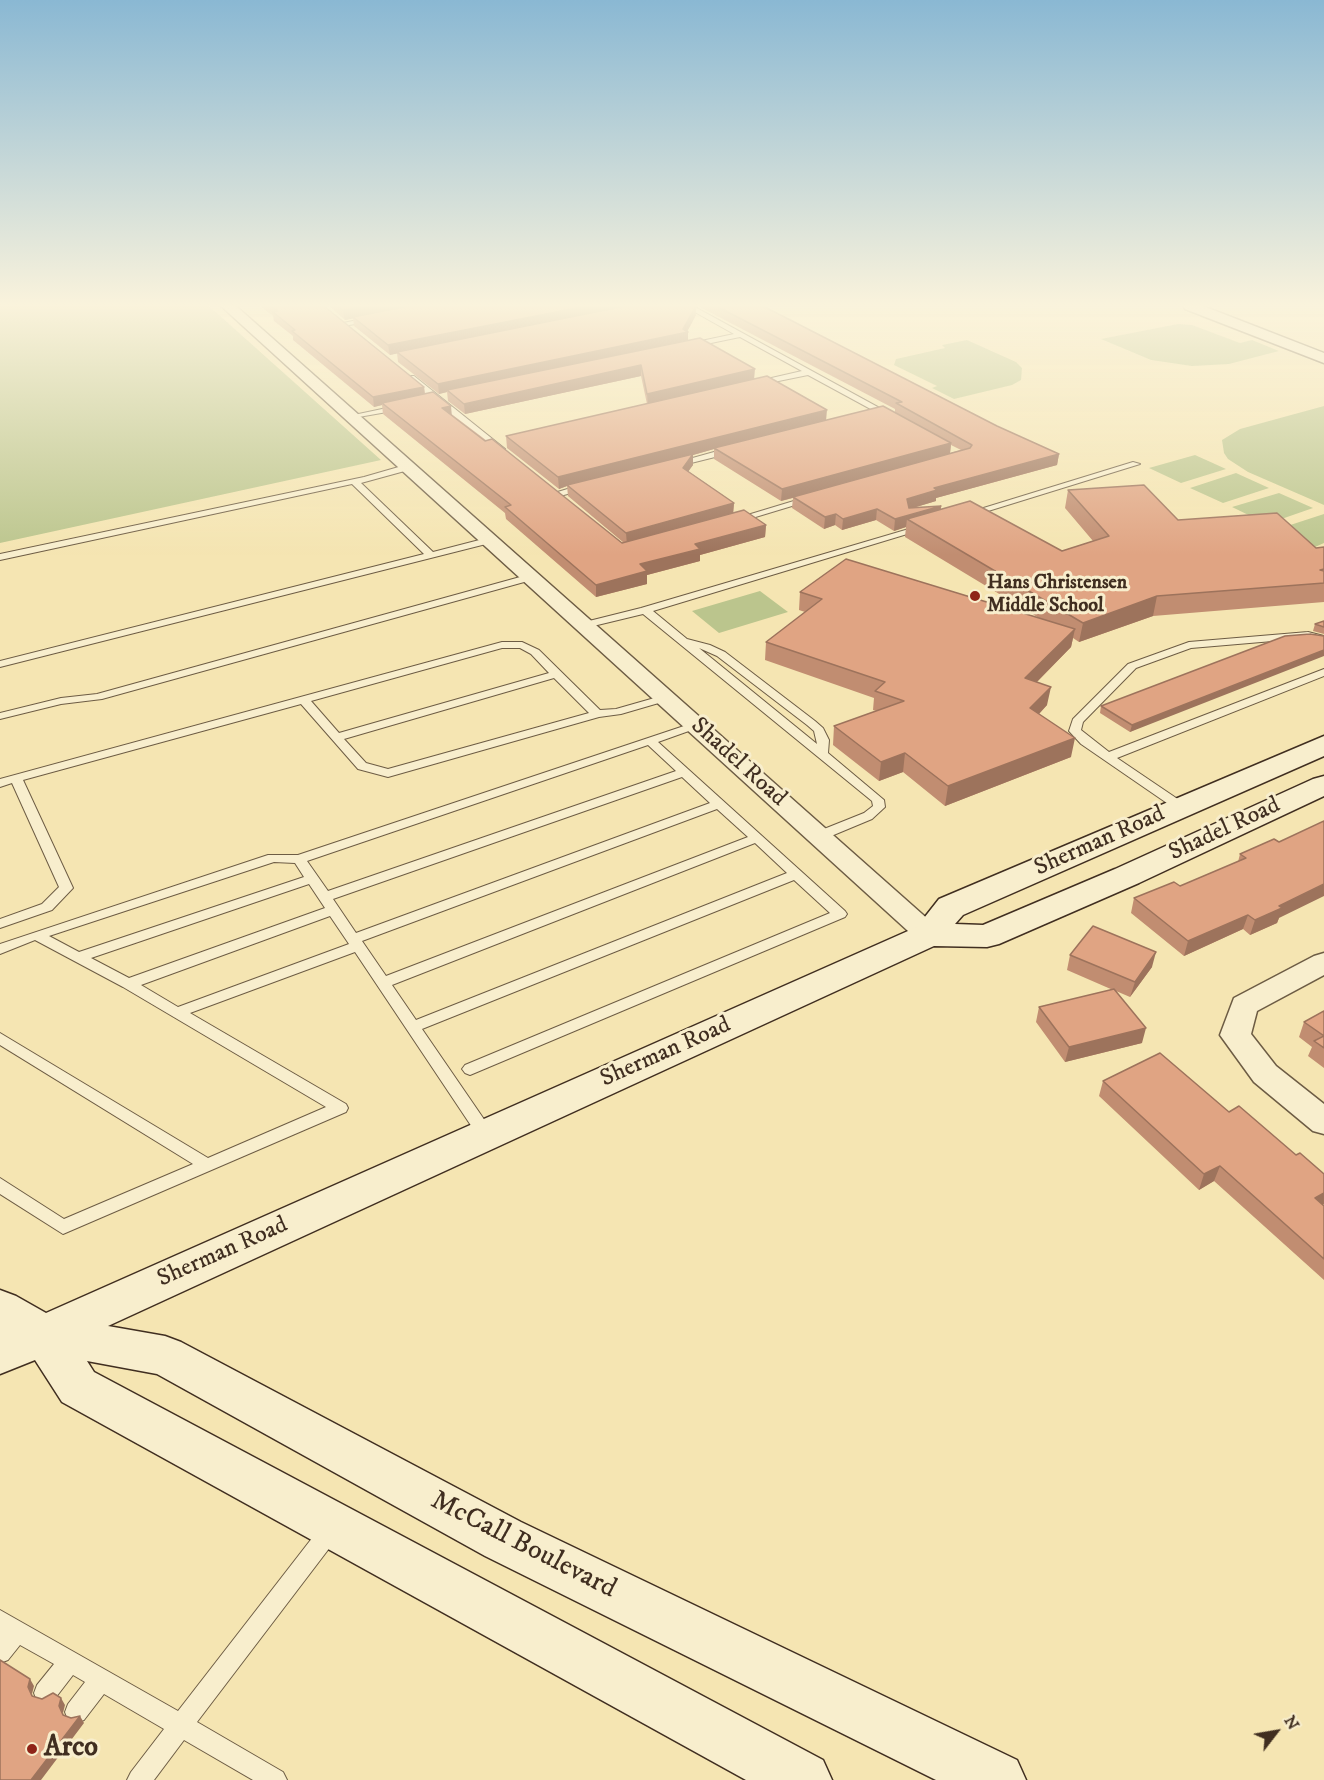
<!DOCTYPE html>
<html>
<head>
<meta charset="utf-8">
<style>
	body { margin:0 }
	#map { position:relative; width:1324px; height:1780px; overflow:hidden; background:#f5e5b2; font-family:"IM FELL DW Pica",serif }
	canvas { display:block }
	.north { position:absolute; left:1246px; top:1702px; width:60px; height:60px; -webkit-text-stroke:4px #f8eecd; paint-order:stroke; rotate:59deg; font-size:16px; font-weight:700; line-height:24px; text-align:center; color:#402e20 }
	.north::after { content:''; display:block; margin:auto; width:21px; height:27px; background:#402e20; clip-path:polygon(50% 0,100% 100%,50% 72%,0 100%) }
</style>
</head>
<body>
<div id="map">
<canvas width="1324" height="1780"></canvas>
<div class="north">N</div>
</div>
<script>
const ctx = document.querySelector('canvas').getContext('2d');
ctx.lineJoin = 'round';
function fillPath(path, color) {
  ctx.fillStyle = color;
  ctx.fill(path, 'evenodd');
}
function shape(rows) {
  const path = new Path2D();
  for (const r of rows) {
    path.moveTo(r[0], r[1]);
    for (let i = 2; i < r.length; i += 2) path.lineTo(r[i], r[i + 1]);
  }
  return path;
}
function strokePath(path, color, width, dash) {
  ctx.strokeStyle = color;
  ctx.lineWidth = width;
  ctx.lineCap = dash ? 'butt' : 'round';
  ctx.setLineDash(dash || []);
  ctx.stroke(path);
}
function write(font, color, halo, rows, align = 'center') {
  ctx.font = font + ' "IM FELL DW Pica",serif';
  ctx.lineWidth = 6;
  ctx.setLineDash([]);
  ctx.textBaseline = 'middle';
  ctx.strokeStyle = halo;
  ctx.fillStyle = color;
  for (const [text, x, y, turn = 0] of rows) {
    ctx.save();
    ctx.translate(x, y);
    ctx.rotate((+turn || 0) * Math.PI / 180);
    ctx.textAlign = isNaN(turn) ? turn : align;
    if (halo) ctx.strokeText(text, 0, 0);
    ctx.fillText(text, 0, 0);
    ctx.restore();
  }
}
const green = shape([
	[0,306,209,306,381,460,0,543],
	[1178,324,1192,325,1240,343,1252,340,1279,351,1229,364,1192,366,1151,360,1101,339],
	[967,340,1016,362,1022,368,1021,380,1012,385,954,399,932,388,937,386,894,365,896,359,945,348,942,345],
	[1324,406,1324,505,1248,472,1228,459,1224,453,1222,440,1240,429],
	[1195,455,1226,469,1181,483,1149,468],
	[1236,473,1269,488,1223,503,1190,488],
	[1279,493,1313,508,1267,524,1232,507],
	[1324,514,1324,543,1315,547,1278,529],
	[760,591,788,612,719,633,692,611]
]);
const lane = shape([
	[684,306,693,306,896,417,889,419,808,375,754,386,754,382,802,371,740,337,687,348,687,344,734,334,684,306],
	[371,317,375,319,374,321,343,326,339,324,371,317],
	[408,376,414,376,505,449,505,453,499,453,408,380,408,376],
	[401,405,404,405,404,409,353,418,349,416,401,405],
	[732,447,735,448,735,452,675,467,671,464,732,447],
	[1133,462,1140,464,972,516,964,514,1133,462],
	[409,464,413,467,412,469,361,483,433,552,491,537,494,538,494,542,0,667,0,661,424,554,352,484,0,560,0,554,364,477,409,464],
	[584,484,589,487,587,489,556,497,551,494,584,484],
	[807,497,815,499,739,522,731,520,807,497],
	[919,526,927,528,653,611,687,639,710,645,725,652,815,721,823,728,829,740,828,753,884,800,885,807,872,819,824,839,819,840,813,836,814,833,864,813,873,806,872,801,643,614,585,628,580,625,581,623,641,608,919,526],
	[699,648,717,656,807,725,814,731,817,744,699,648],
	[531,574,536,577,535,579,102,699,61,704,0,719,0,713,61,698,97,694,531,574],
	[1308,632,1324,636,1324,642,1308,638,1191,648,1136,668,1083,722,1081,730,1109,752,1324,669,1324,676,1117,758,1185,804,1187,807,1185,810,1177,810,1081,744,1069,731,1073,719,1128,664,1189,642,1308,632],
	[502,642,522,642,539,650,600,710,616,709,665,695,671,698,669,700,621,714,599,717,388,777,358,769,301,704,23,780,73,888,52,910,0,928,0,919,42,904,59,887,12,783,0,787,0,779,502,642],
	[502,648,520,648,531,654,549,673,339,733,311,701,502,648],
	[554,678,589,713,388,769,366,763,344,739,554,678],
	[696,722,702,725,700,727,658,742,845,911,847,914,845,917,470,1075,465,1073,462,1069,465,1065,830,913,794,880,422,1029,492,1131,494,1135,492,1139,486,1141,480,1139,355,952,190,1013,346,1104,348,1108,346,1112,63,1234,0,1194,0,1178,64,1219,193,1164,0,1045,0,1033,208,1158,326,1107,123,987,35,940,0,954,0,944,268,855,298,855,696,722],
	[648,745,676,771,328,891,307,861,648,745],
	[682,777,710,803,356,933,333,899,682,777],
	[717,809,748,837,386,976,362,941,717,809],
	[755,843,787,873,416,1020,392,985,755,843],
	[274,862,295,863,304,877,79,952,49,936,274,862],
	[309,884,325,908,129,978,91,958,309,884],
	[330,916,349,944,178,1007,141,985,330,916],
	[330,1521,337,1524,340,1531,337,1538,197,1722,283,1772,287,1780,253,1780,184,1740,154,1780,127,1780,131,1772,164,1729,104,1694,84,1720,76,1723,68,1720,65,1712,68,1704,85,1682,73,1675,53,1701,45,1704,37,1701,34,1693,37,1685,54,1664,20,1645,8,1660,0,1663,0,1610,178,1711,323,1524,330,1521]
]);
const street = shape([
	[221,306,236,306,939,929,943,935,939,941,929,944,919,941,221,306],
	[1183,306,1203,306,1324,353,1324,363,1185,309,1183,306],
	[1324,953,1324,975,1257,1011,1251,1034,1276,1066,1324,1104,1324,1134,1313,1131,1254,1082,1220,1035,1234,998,1314,956,1324,953]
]);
const secondary = shape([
	[1324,736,1324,756,963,915,955,924,983,925,1115,869,1313,779,1324,776,1324,796,1139,883,999,944,987,947,934,946,108,1326,165,1336,181,1342,521,1522,1017,1760,1026,1780,936,1780,485,1556,157,1374,87,1361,94,1372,823,1760,832,1780,746,1780,62,1402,35,1360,0,1374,0,1290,16,1296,46,1313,917,927,939,899,1324,736]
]);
const wall = shape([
	[260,306,324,306,424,387,425,394,622,543,624,543,568,496,567,486,559,489,507,448,506,436,647,404,641,376,465,414,448,401,447,392,439,394,398,362,397,353,390,355,354,326,353,318,345,320,329,306,696,306,696,315,687,331,688,332,688,340,826,420,895,413,895,409,698,306,763,306,997,426,1059,454,1057,465,936,498,936,501,913,508,941,506,941,509,1062,551,1093,541,1065,508,1068,490,1178,520,1316,548,1324,547,1324,602,1153,616,1079,642,1073,638,1071,647,1037,682,1047,705,1039,714,1071,757,945,806,903,772,879,781,833,745,834,726,877,711,873,710,874,698,765,660,766,642,805,612,799,610,800,592,1039,618,905,537,906,527,894,531,876,520,842,530,835,525,824,529,792,508,793,498,781,501,714,459,714,449,693,455,693,465,688,471,734,503,733,513,766,525,765,537,700,555,700,561,647,575,647,584,596,597,506,519,505,513,383,414,382,405,374,407,293,340,293,336,274,321,273,316],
	[951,445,961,450,950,453],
	[1324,621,1324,634,1313,631,1315,624],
	[1324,636,1130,732,1100,713,1101,706],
	[1274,839,1279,918,1277,923,1250,935,1243,929,1184,956,1131,913,1134,898,1180,886,1238,862,1240,854],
	[1070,955,1152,967,1130,997,1116,991,1142,1043,1065,1062,1036,1022,1039,1007,1113,990,1067,970],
	[1324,1011,1324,1068,1308,1056,1312,1047,1299,1037,1304,1022],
	[1103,1081,1229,1112,1324,1174,1324,1204,1323,1205,1324,1206,1324,1280,1214,1181,1199,1190,1099,1096]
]);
const shadedWall = shape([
	[366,306,417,306,345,320,343,310],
	[587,306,634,306,390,355,388,345],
	[696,306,696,315,687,332,688,332,688,341,447,390,447,392,439,394,438,384,683,329],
	[641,365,641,376,465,414,464,404],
	[755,369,754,380,648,405,647,394],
	[424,387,425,397,382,403,382,405,374,407,373,397],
	[451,406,452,417,442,408],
	[827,410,826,421,714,448,714,449,693,455,693,465,683,479,567,485,567,486,559,489,558,477],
	[951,443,950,454,781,501,782,489],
	[1059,454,1057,465,936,498,936,501,906,510,907,499,934,488],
	[734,503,733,515,627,545,626,533],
	[941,506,940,517,907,519,906,527,894,531,895,519],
	[877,509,876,520,842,530,843,519],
	[836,514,835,525,824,529,825,517],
	[766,525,765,537,700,555,700,561,647,575,647,584,596,597,596,585,640,564,695,544],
	[1157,596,1153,616,1079,642,1083,623],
	[1075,629,1071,647,1022,697,1025,678],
	[1324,650,1324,656,1130,732,1132,725],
	[1051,687,1047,705,1027,727,1030,708],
	[1075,738,1071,757,945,806,948,786],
	[905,753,903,772,879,781,881,762],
	[1324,884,1324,896,1279,918,1277,923,1250,935,1255,920,1279,906],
	[1248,915,1243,929,1184,956,1188,941],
	[1156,952,1152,967,1130,997,1135,982],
	[1146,1028,1142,1043,1065,1062,1069,1047],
	[1220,1166,1214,1181,1199,1190,1204,1174],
	[1324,1193,1324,1204,1308,1213,1315,1198],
	[30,1679,34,1686,32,1694,36,1703,28,1687],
	[61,1698,65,1705,63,1713,67,1722,59,1706],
	[80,1716,84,1723,41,1780,31,1780]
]);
const building = shape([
	[271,306,324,306,424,387,373,397,292,331,295,330,273,312,277,311,271,306],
	[338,306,366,306,343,310,338,306],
	[408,306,587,306,388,345,353,317,408,306],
	[625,306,696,306,683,329,688,332,438,384,397,352,625,306],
	[716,306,763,306,997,426,1059,454,934,488,937,490,907,499,909,508,941,506,895,519,877,509,843,519,836,514,825,517,793,497,970,448,972,445,896,403,902,402,716,306],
	[700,338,755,369,647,394,641,365,464,404,447,390,700,338],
	[767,376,827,410,558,477,506,436,767,376],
	[433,392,451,406,442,408,485,441,492,439,622,543,744,510,766,525,695,544,700,549,640,564,647,571,596,585,505,507,511,505,382,403,433,392],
	[883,406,951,443,782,489,714,448,883,406],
	[693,454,683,468,734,503,626,533,567,485,693,454],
	[1144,485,1178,520,1277,513,1316,548,1324,547,1324,569,1320,570,1324,571,1324,583,1157,596,1083,623,907,519,970,501,1062,551,1109,536,1068,490,1144,485],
	[846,559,1075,629,1025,678,1051,687,1030,708,1075,738,948,786,905,753,881,762,834,726,904,701,875,691,885,682,766,642,822,599,800,592,846,559],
	[1324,621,1324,627,1315,624,1324,621],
	[1310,634,1324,636,1324,650,1132,725,1101,706,1285,636,1310,634],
	[1324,821,1324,884,1279,906,1282,908,1255,920,1248,915,1188,941,1134,898,1174,882,1180,886,1246,858,1240,854,1274,839,1279,842,1324,821],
	[1093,926,1156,952,1135,982,1070,955,1093,926],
	[1114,989,1146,1028,1069,1047,1039,1007,1114,989],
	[1324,1011,1324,1048,1314,1041,1324,1036,1304,1022,1324,1011],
	[1160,1053,1229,1112,1239,1106,1296,1155,1300,1153,1324,1174,1324,1193,1315,1198,1324,1206,1324,1259,1220,1166,1204,1174,1103,1081,1160,1053],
	[0,1660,30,1679,28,1687,32,1696,42,1699,53,1693,61,1698,59,1706,63,1715,71,1718,80,1716,31,1780,0,1780,0,1660]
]);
const markers = [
	[975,596,6,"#8f2418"],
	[32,1749,6,"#8f2418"]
];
const farPoinames = [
	["Hans Christensen",987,584],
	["Middle School",987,607]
];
const streetNames = [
	["Shadel Road",738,763,42],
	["Shadel Road",1225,830,-25],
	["Sherman Road",1100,842,-24],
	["Sherman Road",666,1053,-24],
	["Sherman Road",223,1253,-24]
];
const nearStreetnames = [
	["McCall Boulevard",523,1546,27]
];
const nearPoinames = [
	["Arco",44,1749]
];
fillPath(green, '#bbc58d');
strokePath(lane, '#6d5c44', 2);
strokePath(street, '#6d5c44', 3);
strokePath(secondary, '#402e20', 3);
fillPath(lane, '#f8eecd');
fillPath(street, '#f8eecd');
fillPath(secondary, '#f8eecd');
fillPath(wall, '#c18d71');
fillPath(shadedWall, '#9d735c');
fillPath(building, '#e0a483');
strokePath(building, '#9d735c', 1.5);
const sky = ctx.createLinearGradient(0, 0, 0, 555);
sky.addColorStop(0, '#8ab8d3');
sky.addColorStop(0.55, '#faf3dc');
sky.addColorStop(1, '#faf3dc00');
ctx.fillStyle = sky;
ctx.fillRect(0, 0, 1324, 555);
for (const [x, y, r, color] of markers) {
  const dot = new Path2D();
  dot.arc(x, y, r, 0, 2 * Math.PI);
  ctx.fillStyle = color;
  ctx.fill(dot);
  strokePath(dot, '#f8eecd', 2);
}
write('bold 20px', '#402e20', '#f8eecd', farPoinames, 'left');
write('24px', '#402e20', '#f8eecd', streetNames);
write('28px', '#402e20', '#f8eecd', nearStreetnames);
write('bold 28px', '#402e20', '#f8eecd', nearPoinames, 'left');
</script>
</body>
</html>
